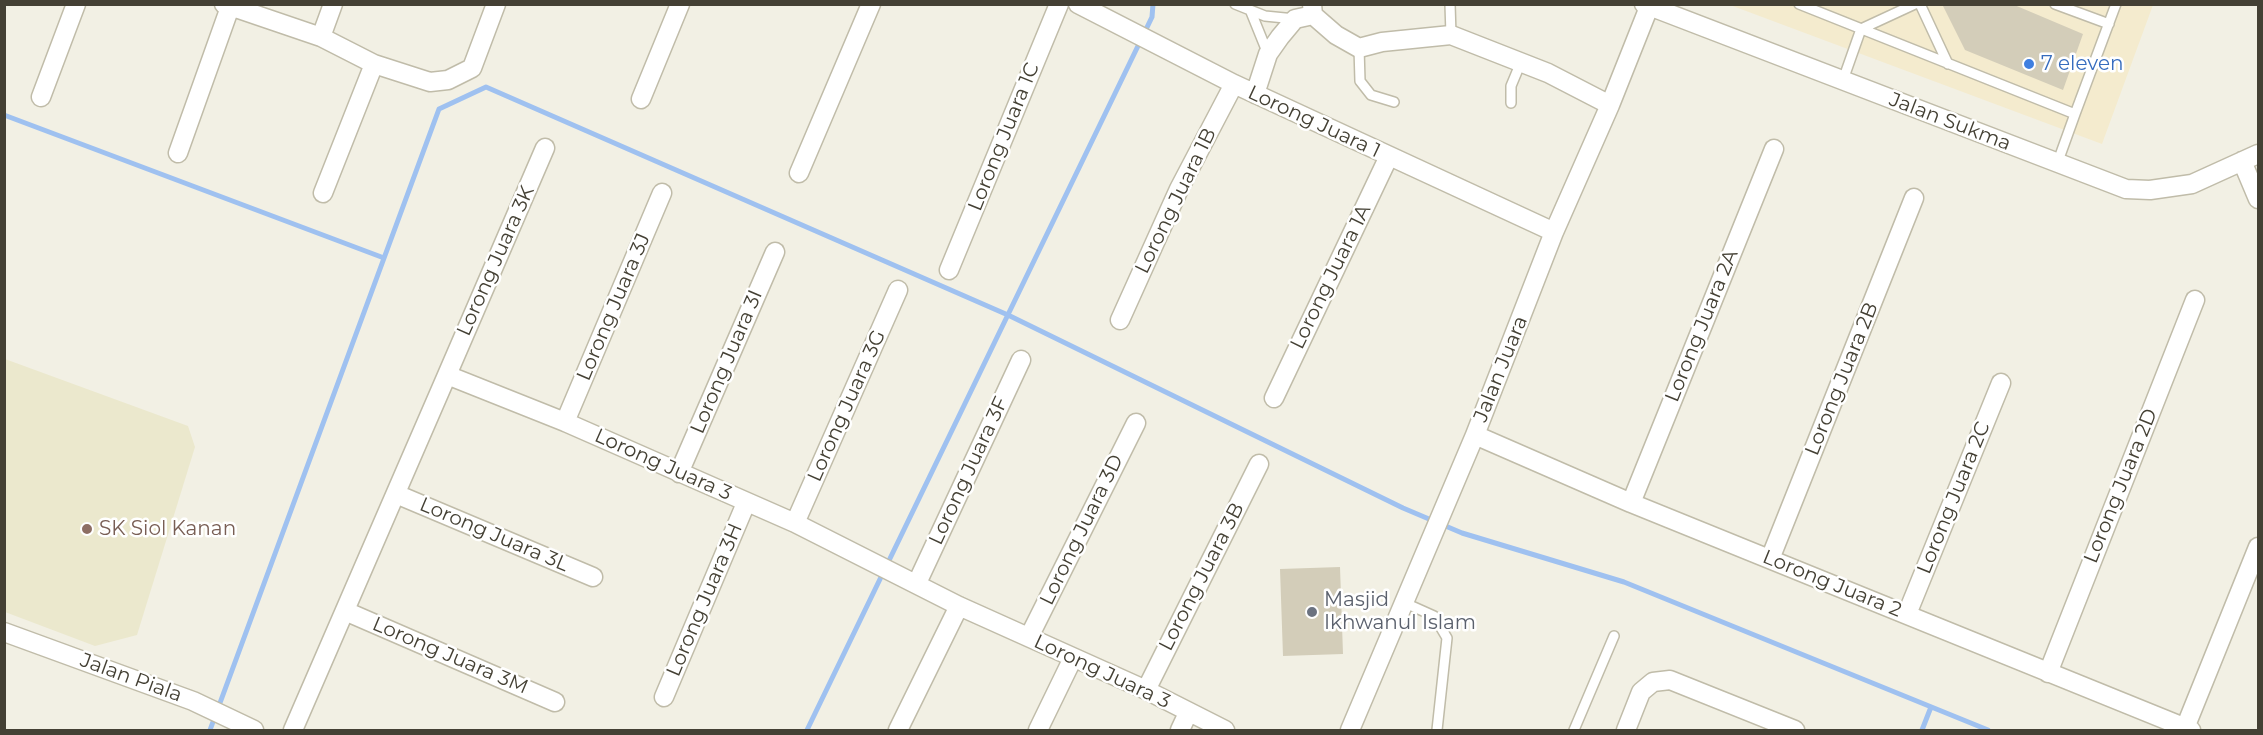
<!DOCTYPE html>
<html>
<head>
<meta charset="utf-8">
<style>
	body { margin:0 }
	#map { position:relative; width:2263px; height:735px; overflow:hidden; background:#f2f0e4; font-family:Montserrat,sans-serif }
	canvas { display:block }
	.frame { position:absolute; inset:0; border:6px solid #444034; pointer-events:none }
</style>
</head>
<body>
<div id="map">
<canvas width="2263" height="735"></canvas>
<div class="frame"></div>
</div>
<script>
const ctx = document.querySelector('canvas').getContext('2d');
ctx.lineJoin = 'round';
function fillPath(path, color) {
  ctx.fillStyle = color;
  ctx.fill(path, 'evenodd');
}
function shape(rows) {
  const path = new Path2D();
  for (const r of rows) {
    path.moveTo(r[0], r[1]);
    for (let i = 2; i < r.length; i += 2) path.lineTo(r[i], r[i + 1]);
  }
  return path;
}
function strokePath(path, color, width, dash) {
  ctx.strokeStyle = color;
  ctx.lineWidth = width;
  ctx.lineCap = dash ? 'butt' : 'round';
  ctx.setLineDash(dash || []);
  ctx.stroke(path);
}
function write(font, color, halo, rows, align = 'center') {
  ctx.font = font + ' Montserrat,sans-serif';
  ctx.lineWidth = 5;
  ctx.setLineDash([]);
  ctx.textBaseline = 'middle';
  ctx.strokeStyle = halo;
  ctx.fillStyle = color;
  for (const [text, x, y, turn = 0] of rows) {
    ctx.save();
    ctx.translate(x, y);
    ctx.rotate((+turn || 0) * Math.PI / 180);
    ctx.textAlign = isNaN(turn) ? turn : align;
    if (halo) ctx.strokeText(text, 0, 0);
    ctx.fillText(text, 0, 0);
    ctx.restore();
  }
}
const commercial = shape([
	[1730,5,2153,5,2102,144]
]);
const education = shape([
	[5,359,188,426,195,447,137,635,95,646,5,612]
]);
const stream = shape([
	[4,115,384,258],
	[210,730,439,109,486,87,1008,315,1403,508,1462,533,1624,582,1988,730],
	[807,730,1152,17,1153,4],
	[1922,730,1931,707]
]);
const building = shape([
	[1942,4,2012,4,2083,34,2063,90,1965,50],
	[1340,567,1343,654,1283,656,1280,569]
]);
const service = shape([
	[1235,4,1265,16,1295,19],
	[1450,4,1451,35],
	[1799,4,2075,114,2116,4],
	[1920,4,1948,64],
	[2055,4,2109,24],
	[1251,12,1268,54],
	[1359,48,1360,81,1371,95,1394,102],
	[1843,80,1861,29,1915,4],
	[1511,103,1511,86,1521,62],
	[2057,164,2075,114],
	[1405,603,1434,616,1447,638,1437,730],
	[1574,730,1614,636]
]);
const minor = shape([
	[224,4,321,37,374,64,430,82,448,80,472,68,496,4],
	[1078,4,1234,84,1554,232],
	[1312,4,1313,15,1336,35,1359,48,1382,42,1451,35,1548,73,1610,105],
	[1644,4,2126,189,2150,190,2192,184,2258,154],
	[321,37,333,4],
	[1255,94,1268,54,1280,37,1295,19,1313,15],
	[41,97,76,4],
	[641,99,680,4],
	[178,153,230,7],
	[2242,161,2258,199],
	[799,173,871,4],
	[323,193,374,64],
	[949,270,1059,4],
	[1120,320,1179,189,1234,84],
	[447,375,545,148],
	[1274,398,1389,156],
	[565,422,662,193],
	[1475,435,1631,503,2191,730],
	[679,473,775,252],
	[396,494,593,577],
	[1631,503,1774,149],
	[795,523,898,290],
	[1770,559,1914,198],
	[917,583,1021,360],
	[345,611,555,702],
	[1907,614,2001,383],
	[4,632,193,701,254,730],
	[1029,637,1136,423],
	[2048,673,2195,300],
	[1146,690,1259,464],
	[664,697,746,503],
	[2185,728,2258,547],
	[293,730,447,375,565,422,795,523,959,606,1146,690,1225,730],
	[898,730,959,606],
	[1038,730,1072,660],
	[1180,730,1188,713],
	[1350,730,1475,435,1554,232,1610,105,1649,7],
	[1626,730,1641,692,1653,682,1670,680,1795,730]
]);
const markers = [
	[2029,64,6,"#3f7fe0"],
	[87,529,6,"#8d6e63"],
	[1312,612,6,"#6b7280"]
];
const shopNames = [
	["7 eleven",2041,64]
];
const streetNames = [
	["Lorong Juara 1",1314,122,25],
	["Jalan Sukma",1950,122,21],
	["Lorong Juara 1C",1004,137,-68],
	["Lorong Juara 1B",1176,201,-64],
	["Lorong Juara 3K",496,261,-66],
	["Lorong Juara 1A",1331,277,-64],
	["Lorong Juara 3J",614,307,-67],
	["Lorong Juara 2A",1702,326,-68],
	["Lorong Juara 3I",727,362,-67],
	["Jalan Juara",1501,369,-68],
	["Lorong Juara 2B",1842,379,-68],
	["Lorong Juara 3G",847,406,-66],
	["Lorong Juara 3",663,465,24],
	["Lorong Juara 3F",969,471,-65],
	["Lorong Juara 2D",2121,486,-68],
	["Lorong Juara 2C",1954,498,-68],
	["Lorong Juara 3D",1082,530,-64],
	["Lorong Juara 3L",494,535,23],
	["Lorong Juara 3B",1202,577,-63],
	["Lorong Juara 2",1832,584,22],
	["Lorong Juara 3H",705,600,-67],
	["Lorong Juara 3M",450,656,23],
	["Lorong Juara 3",1102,672,25],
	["Jalan Piala",131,678,20]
];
const educationNames = [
	["SK Siol Kanan",99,529]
];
const worshipNames = [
	["Masjid",1324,600],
	["Ikhwanul Islam",1324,623]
];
fillPath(commercial, '#f4ebce');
fillPath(education, '#ebe8cd');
strokePath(stream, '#9fc1f0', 5);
fillPath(building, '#d3cdb9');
strokePath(service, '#c0bca9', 12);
strokePath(minor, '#c0bca9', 21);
strokePath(service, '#fff', 9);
strokePath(minor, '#fff', 18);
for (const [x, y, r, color] of markers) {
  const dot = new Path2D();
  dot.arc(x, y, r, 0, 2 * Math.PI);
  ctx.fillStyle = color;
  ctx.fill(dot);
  strokePath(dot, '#fff', 2);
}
write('20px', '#366cbe', '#fff', shopNames, 'left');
write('20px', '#444034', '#fff', streetNames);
write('20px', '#785e54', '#fff', educationNames, 'left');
write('20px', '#5b616d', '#fff', worshipNames, 'left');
</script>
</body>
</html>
